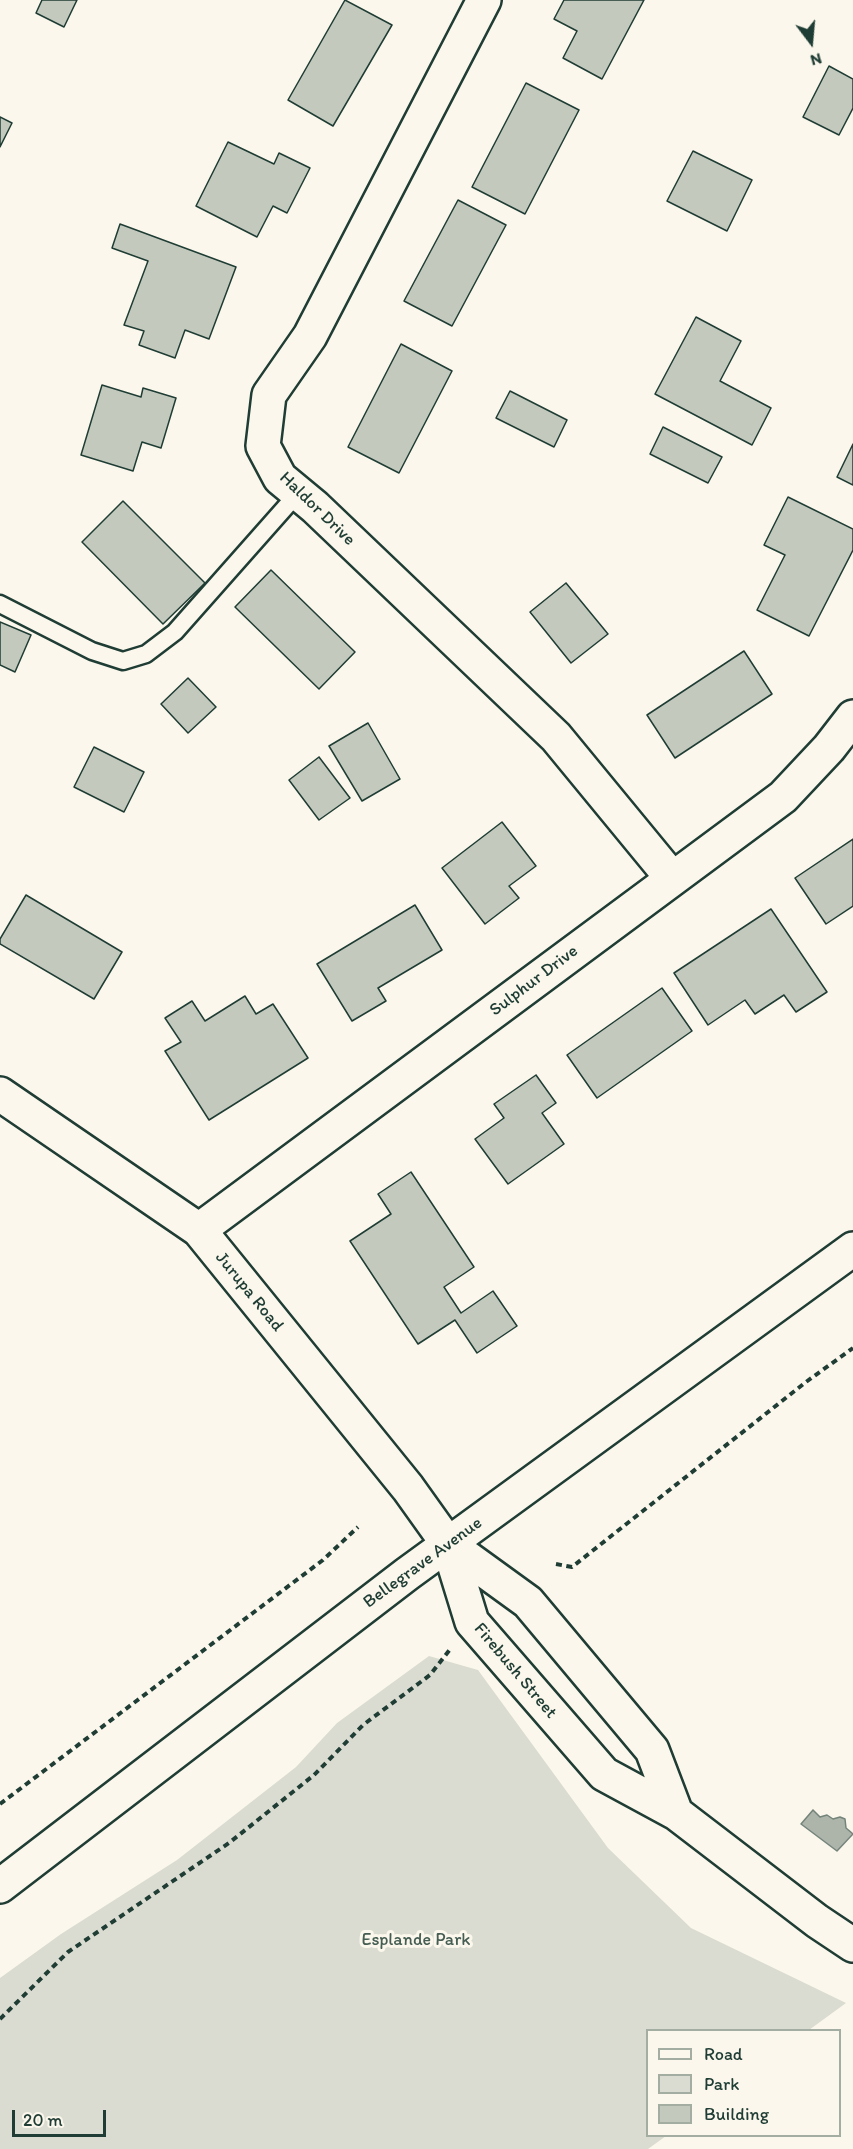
<!DOCTYPE html>
<html>
<head>
<meta charset="utf-8">
<style>
	body { margin:0 }
	#map { position:relative; width:853px; height:2149px; overflow:hidden; background:#fbf7ec; font-family:Itim,sans-serif }
	canvas { display:block }
	.legend { position:absolute; left:646px; top:2029px; width:195px; height:108px; box-sizing:border-box; background:#fbf7ec; border:2px solid #a3ada2; margin:0; padding:8px 10px; list-style:none; font-size:18px; color:#1f3d34 }
	.legend li { display:flex; align-items:center; gap:12px; height:30px }
	.legend b { width:30px; border:2px solid #a3ada2 }
	.north { position:absolute; left:781px; top:12px; width:60px; height:60px; -webkit-text-stroke:4px #fbf7ec; paint-order:stroke; rotate:164deg; font-size:16px; font-weight:700; line-height:24px; text-align:center; color:#1f3d34 }
	.north::after { content:''; display:block; margin:auto; width:21px; height:27px; background:#1f3d34; clip-path:polygon(50% 0,100% 100%,50% 72%,0 100%) }
	.scale { position:absolute; left:12px; top:2110px; width:94px; height:27px; box-sizing:border-box; border:3px solid #1f3d34; border-top:0; padding-left:8px; font-size:18px; line-height:21px; white-space:nowrap; color:#1f3d34; -webkit-text-stroke:4px #fbf7ec; paint-order:stroke }
</style>
</head>
<body>
<div id="map">
<canvas width="853" height="2149"></canvas>
<ul class="legend">
<li><b style="height:8px;background:#fbf7ec"></b>Road</li>
<li><b style="height:16px;background:#dbdcd1"></b>Park</li>
<li><b style="height:16px;background:#c4c9be"></b>Building</li>
</ul>
<div class="north">N</div>
<div class="scale">20 m</div>
</div>
<script>
const ctx = document.querySelector('canvas').getContext('2d');
ctx.lineJoin = 'round';
function fillPath(path, color) {
  ctx.fillStyle = color;
  ctx.fill(path, 'evenodd');
}
function shape(rows) {
  const path = new Path2D();
  for (const r of rows) {
    path.moveTo(r[0], r[1]);
    for (let i = 2; i < r.length; i += 2) path.lineTo(r[i], r[i + 1]);
  }
  return path;
}
function strokePath(path, color, width, dash) {
  ctx.strokeStyle = color;
  ctx.lineWidth = width;
  ctx.lineCap = dash ? 'butt' : 'round';
  ctx.setLineDash(dash || []);
  ctx.stroke(path);
}
function write(font, color, halo, rows, align = 'center') {
  ctx.font = font + ' Itim,sans-serif';
  ctx.lineWidth = 6;
  ctx.setLineDash([]);
  ctx.textBaseline = 'middle';
  ctx.strokeStyle = halo;
  ctx.fillStyle = color;
  for (const [text, x, y, turn = 0] of rows) {
    ctx.save();
    ctx.translate(x, y);
    ctx.rotate((+turn || 0) * Math.PI / 180);
    ctx.textAlign = isNaN(turn) ? turn : align;
    if (halo) ctx.strokeText(text, 0, 0);
    ctx.fillText(text, 0, 0);
    ctx.restore();
  }
}
const green = shape([
	[429,1656,478,1670,608,1848,691,1928,846,2003,809,2030,648,2030,648,2136,666,2136,648,2149,0,2149,0,1978,61,1934,177,1860,296,1767,337,1723]
]);
const water = shape([
	[813,1810,820,1817,827,1815,833,1819,840,1817,845,1819,846,1828,853,1834,837,1851,801,1824,813,1810]
]);
const building = shape([
	[42,0,77,0,64,27,36,13,42,0],
	[345,0,392,25,333,126,288,100,345,0],
	[564,0,644,0,602,79,563,58,577,31,554,19,564,0],
	[829,66,853,79,853,108,839,135,803,117,829,66],
	[526,83,579,110,525,214,472,187,526,83],
	[0,117,12,123,0,147,0,117],
	[228,142,274,164,279,153,310,168,287,213,273,206,257,237,196,206,228,142],
	[693,151,752,180,727,231,667,201,693,151],
	[458,200,506,225,452,326,404,301,458,200],
	[120,224,236,267,209,339,185,330,175,358,139,345,144,331,124,325,148,261,112,248,120,224],
	[696,317,741,341,720,381,771,408,752,445,655,394,696,317],
	[401,344,452,371,399,473,348,447,401,344],
	[102,385,141,397,143,388,176,398,161,448,142,442,133,471,81,455,102,385],
	[510,391,567,420,554,447,496,418,510,391],
	[663,427,722,457,708,483,650,454,663,427],
	[853,444,853,485,837,477,853,444],
	[788,497,853,529,853,550,809,636,757,610,785,555,764,545,788,497],
	[123,501,205,583,163,624,82,542,123,501],
	[271,570,355,652,319,689,235,607,271,570],
	[566,583,608,634,571,663,530,612,566,583],
	[0,622,31,635,15,672,0,665,0,622],
	[744,651,772,694,675,758,647,715,744,651],
	[188,678,216,707,188,733,161,704,188,678],
	[368,723,400,779,362,801,329,746,368,723],
	[94,747,144,772,124,812,74,787,94,747],
	[319,757,350,798,319,820,289,780,319,757],
	[502,822,536,866,509,886,519,898,485,924,442,868,502,822],
	[853,839,853,906,826,924,795,878,853,839],
	[26,895,122,952,94,999,0,944,0,939,26,895],
	[415,905,442,950,378,988,386,1001,352,1021,317,964,415,905],
	[771,909,827,992,796,1012,784,995,755,1014,745,1000,708,1025,674,973,771,909],
	[662,988,692,1031,597,1098,567,1055,662,988],
	[245,996,256,1014,273,1004,308,1058,209,1120,165,1051,181,1042,165,1018,192,1001,205,1021,245,996],
	[536,1075,556,1103,542,1113,564,1144,508,1184,475,1139,504,1118,494,1104,536,1075],
	[411,1172,474,1267,444,1287,461,1313,493,1291,517,1326,477,1353,455,1320,418,1344,350,1241,391,1214,378,1194,411,1172]
]);
const path = shape([
	[556,1564,572,1567,806,1382,853,1348],
	[0,1804,323,1560,358,1527],
	[0,2019,68,1952,229,1843,314,1775,363,1725,430,1675,451,1648]
]);
const lane = shape([
	[0,604,92,651,123,661,146,654,175,632,298,493]
]);
const street = shape([
	[484,0,310,336,269,395,263,446,280,478,315,507,556,737,672,878],
	[199,1230,783,797,829,748,853,717],
	[448,1544,472,1622,604,1774,676,1813,817,1921,853,1945],
	[448,1544,528,1602,652,1750,676,1813]
]);
const secondary = shape([
	[0,1094,199,1230,408,1488,448,1544],
	[0,1886,407,1574,853,1249]
]);
const streetNames = [
	["Haldor Drive",317,509,44],
	["Sulphur Drive",534,981,-37],
	["Jurupa Road",249,1292,51],
	["Bellegrave Avenue",423,1563,-36],
	["Firebush Street",515,1671,50]
];
const parkNames = [
	["Esplande Park",416,1940]
];
fillPath(green, '#dbdcd1');
fillPath(water, '#adb4aa');
strokePath(water, '#74847b', 1.5);
fillPath(building, '#c4c9be');
strokePath(building, '#1f3d34', 1.5);
strokePath(lane, '#1f3d34', 21);
strokePath(street, '#1f3d34', 38);
strokePath(secondary, '#1f3d34', 38);
strokePath(path, '#1f3d34', 4, [6, 4.5]);
strokePath(lane, '#fbf7ec', 16);
strokePath(street, '#fbf7ec', 33);
strokePath(secondary, '#fbf7ec', 33);
write('18px', '#1f3d34', '#fbf7ec', streetNames);
write('18px', '#455d53', '#fbf7ec', parkNames);
</script>
</body>
</html>
